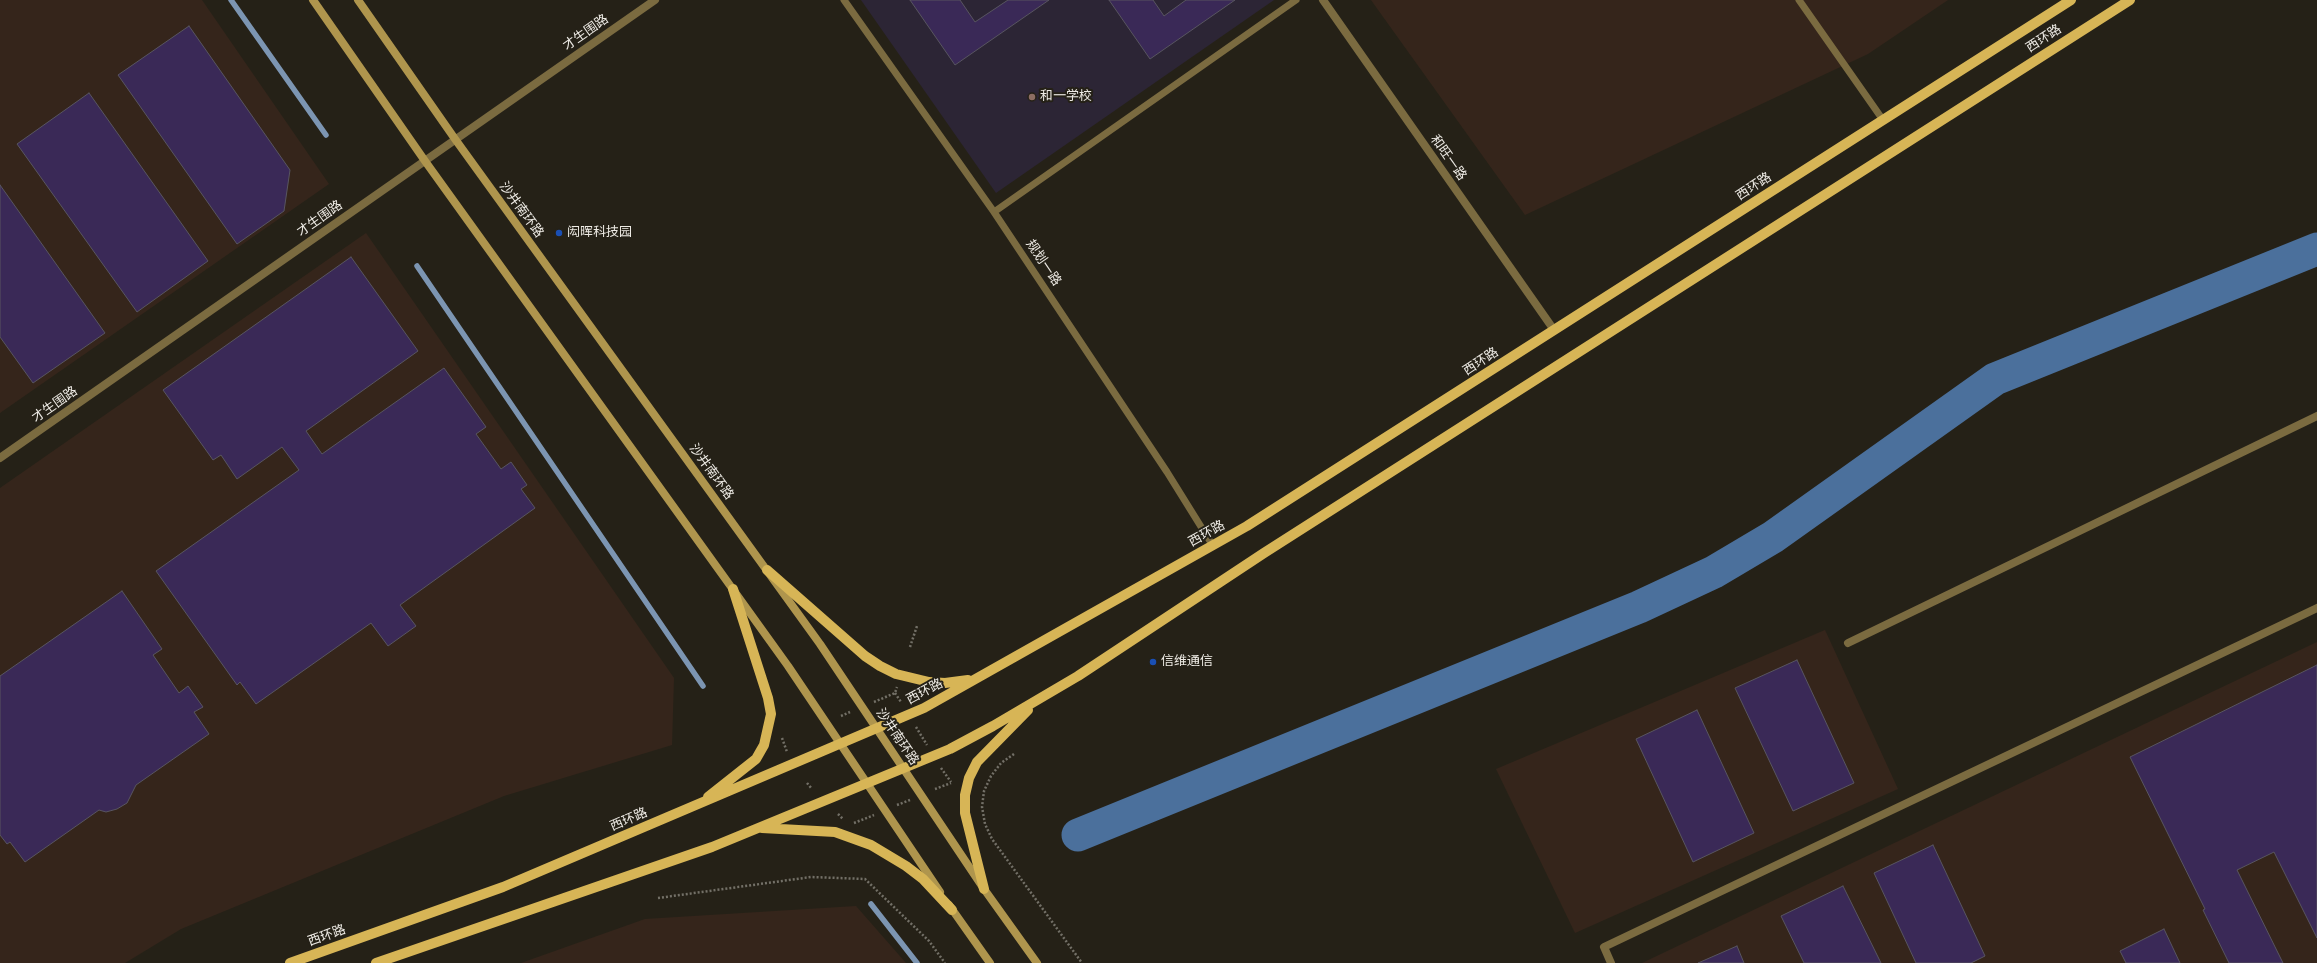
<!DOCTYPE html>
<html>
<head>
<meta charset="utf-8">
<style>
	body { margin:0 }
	canvas { display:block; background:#252117 }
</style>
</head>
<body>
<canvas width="2317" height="963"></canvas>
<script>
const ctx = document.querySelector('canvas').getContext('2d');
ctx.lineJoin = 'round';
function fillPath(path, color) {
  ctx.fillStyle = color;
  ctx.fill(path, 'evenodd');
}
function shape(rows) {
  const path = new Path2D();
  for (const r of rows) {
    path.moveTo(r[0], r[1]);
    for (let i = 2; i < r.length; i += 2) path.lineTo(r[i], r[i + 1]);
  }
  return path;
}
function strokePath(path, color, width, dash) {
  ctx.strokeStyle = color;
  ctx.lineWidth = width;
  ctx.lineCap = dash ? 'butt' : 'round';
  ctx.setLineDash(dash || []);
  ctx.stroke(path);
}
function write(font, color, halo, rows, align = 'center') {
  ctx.font = font + ' "DejaVu Sans","Noto Sans SC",sans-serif';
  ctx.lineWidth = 4;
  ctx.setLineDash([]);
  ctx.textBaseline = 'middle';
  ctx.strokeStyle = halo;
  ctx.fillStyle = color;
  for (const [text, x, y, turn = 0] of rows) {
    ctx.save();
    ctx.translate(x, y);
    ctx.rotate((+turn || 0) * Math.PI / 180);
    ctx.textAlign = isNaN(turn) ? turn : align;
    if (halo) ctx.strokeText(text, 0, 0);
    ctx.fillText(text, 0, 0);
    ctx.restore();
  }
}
const industrial = shape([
	[0,0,202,0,329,184,0,413],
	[1371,0,1948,0,1868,54,1525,215],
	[366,233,674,678,672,745,504,796,181,929,125,963,0,963,0,488],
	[1825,630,1898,789,1575,933,1496,769],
	[2317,642,2317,963,1642,963],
	[856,906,906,963,521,963,645,919]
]);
const education = shape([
	[861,0,1274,0,996,193]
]);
const stream = shape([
	[231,0,326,135],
	[417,266,703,686],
	[871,904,917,963]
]);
const river = shape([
	[1078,835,1639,607,1714,572,1773,537,1995,379,2317,249]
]);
const building = shape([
	[910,0,960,0,975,22,1008,0,1049,0,955,65,910,0],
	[1109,0,1153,0,1164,16,1186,0,1235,0,1150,59,1109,0],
	[189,26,290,170,284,211,237,244,118,75,189,26],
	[89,93,208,261,137,312,17,144,89,93],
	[0,185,105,333,33,383,0,337,0,185],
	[351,257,418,351,306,431,322,454,444,368,486,427,476,434,501,469,511,462,527,485,521,489,535,508,400,605,416,626,388,646,371,623,256,704,240,682,237,685,156,571,299,470,282,447,237,479,221,455,213,460,163,390,351,257],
	[122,591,162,649,153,655,179,693,188,686,203,707,194,712,209,734,136,785,127,803,117,809,106,812,99,810,25,862,10,842,7,844,0,835,0,676,122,591],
	[1797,660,1854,783,1793,811,1735,688,1797,660],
	[2317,665,2317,938,2274,852,2237,870,2283,963,2229,963,2203,910,2205,909,2130,757,2317,665],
	[1697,710,1754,833,1693,862,1636,739,1697,710],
	[1933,845,1985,956,1971,963,1916,963,1874,873,1933,845],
	[1843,886,1881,963,1804,963,1781,916,1843,886],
	[2164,929,2180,963,2126,963,2120,951,2164,929],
	[1737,946,1744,963,1698,963,1737,946]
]);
const path = shape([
	[910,647,917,626],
	[895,693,901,702],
	[874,702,895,693,897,687],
	[841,716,850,712],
	[916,727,927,745],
	[782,738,787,752],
	[1014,754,1001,763,991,776,984,791,982,807,985,824,992,839,1082,963],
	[941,768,951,782],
	[807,783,812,789],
	[935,789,951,783],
	[897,805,910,800],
	[838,814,843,819],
	[854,823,874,815],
	[658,898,811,877,865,879,929,941,945,963]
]);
const service = shape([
	[844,0,994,212,1167,472,1213,546],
	[1799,0,1883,120],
	[994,212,1296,0]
]);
const minor = shape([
	[1323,0,1554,330],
	[0,458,655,0],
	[1848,643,2317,416],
	[1611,963,1604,947,2317,608]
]);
const secondary = shape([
	[313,0,425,161,788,666,940,892],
	[358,0,455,139,820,644,984,889,1037,963],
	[949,905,990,963]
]);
const primary = shape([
	[767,570,865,656,880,666,896,674,929,682,945,683,968,680],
	[708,797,756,759,764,745,771,714,768,698,733,589],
	[762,828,835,832,871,845,906,866,923,879,952,910],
	[984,889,965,813,965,795,969,778,977,762,1028,710],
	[290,963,503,887,924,708,1247,526,2071,0],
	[376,963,712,847,950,749,993,726,1078,676,1264,553,2130,0]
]);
const markers = [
	[1032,97,4,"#8d6e63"],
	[559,233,4,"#1a4fb4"],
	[1153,662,4,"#1a4fb4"]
];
const streetNames = [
	["才生围路",586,33,-35],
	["西环路",2044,39,-33],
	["和旺一路",1448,158,55],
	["西环路",1754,187,-33],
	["沙井南环路",521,210,54],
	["才生围路",320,219,-35],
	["规划一路",1043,263,56],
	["西环路",1481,362,-33],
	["才生围路",55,405,-35],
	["沙井南环路",711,472,54],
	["西环路",1207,534,-29],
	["西环路",925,692,-28],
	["沙井南环路",897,737,56],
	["西环路",629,820,-23],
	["西环路",327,936,-20]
];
const poiNames = [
	["和一学校",1040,97],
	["闳晖科技园",567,233],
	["信维通信",1161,662]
];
fillPath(industrial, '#35251b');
fillPath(education, '#2c2535');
strokePath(stream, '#7c95b2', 5.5);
strokePath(river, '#4b709c', 33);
fillPath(building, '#3a2957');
strokePath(building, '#585560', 1);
strokePath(path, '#737067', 2.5, [2, 2]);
strokePath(service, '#7b6b40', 7);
strokePath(minor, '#7b6b40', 8);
strokePath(secondary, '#af954d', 8);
strokePath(primary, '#d7b556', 10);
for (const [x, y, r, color] of markers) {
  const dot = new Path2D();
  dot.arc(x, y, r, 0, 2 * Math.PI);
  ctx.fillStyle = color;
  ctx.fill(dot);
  strokePath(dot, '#252117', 1.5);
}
write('13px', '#edeae4', '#252117', streetNames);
write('13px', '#edeae4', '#252117', poiNames, 'left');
</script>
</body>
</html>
